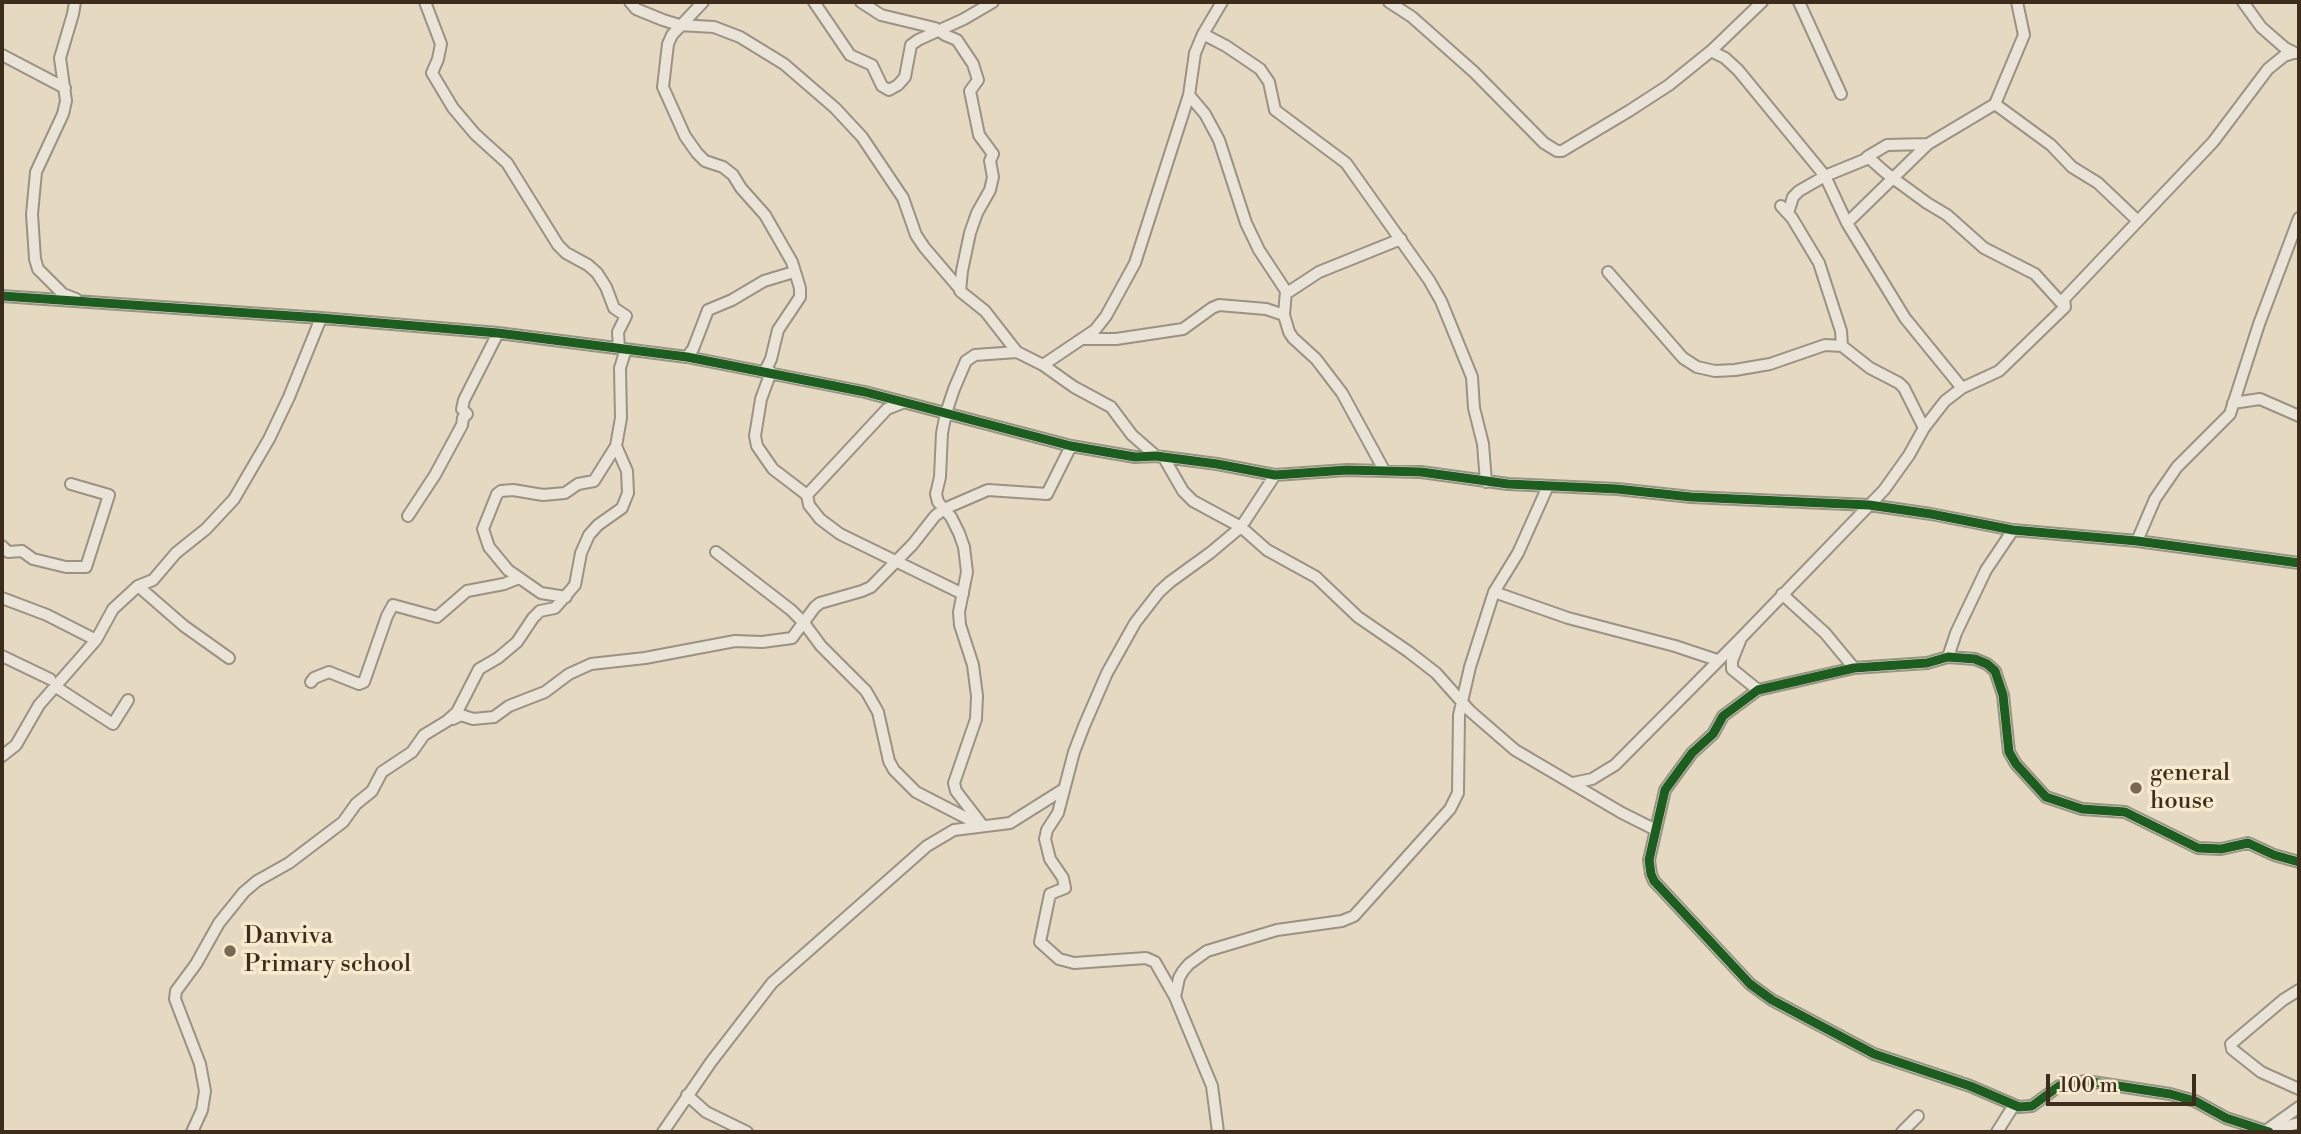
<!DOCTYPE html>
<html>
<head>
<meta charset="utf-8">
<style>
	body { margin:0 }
	#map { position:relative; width:2301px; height:1134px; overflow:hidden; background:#e5d9c2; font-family:"Libre Bodoni",serif }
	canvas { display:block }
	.frame { position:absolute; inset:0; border:4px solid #3d2c1b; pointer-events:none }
	.scale { position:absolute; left:2046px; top:1074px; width:150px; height:32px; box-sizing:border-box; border:4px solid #3d2c1b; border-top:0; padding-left:9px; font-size:21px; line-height:24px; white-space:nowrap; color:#3d2c1b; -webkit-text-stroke:5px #f8eace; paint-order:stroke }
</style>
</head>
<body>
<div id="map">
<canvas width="2301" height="1134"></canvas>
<div class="frame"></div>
<div class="scale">100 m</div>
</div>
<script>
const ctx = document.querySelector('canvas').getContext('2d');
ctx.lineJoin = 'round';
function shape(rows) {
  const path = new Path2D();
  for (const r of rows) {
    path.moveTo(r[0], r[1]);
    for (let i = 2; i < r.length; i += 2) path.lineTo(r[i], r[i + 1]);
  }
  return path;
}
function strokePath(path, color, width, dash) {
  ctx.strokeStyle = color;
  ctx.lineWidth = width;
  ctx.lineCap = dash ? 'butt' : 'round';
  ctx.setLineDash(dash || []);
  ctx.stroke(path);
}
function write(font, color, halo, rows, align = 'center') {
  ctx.font = font + ' "Libre Bodoni",serif';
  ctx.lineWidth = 7;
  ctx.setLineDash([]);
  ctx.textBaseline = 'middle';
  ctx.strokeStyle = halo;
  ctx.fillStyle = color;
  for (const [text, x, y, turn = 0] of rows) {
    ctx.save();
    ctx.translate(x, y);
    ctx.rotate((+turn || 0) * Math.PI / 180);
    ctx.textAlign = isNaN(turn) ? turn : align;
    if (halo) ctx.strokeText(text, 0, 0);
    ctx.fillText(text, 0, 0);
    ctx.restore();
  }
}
const minor = shape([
	[75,2,73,14,60,58,66,101,63,114,36,172,32,214,35,259,38,269,63,294,76,299],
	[425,2,441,44,438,59,432,73,453,108,475,134,507,163,558,245,566,253,588,265,597,273,606,287,614,308,626,316,618,332,619,348],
	[630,2,636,9,663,20,679,25,714,27,740,37,784,64,835,108,862,137,903,198,916,235,924,247,959,288],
	[703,2,672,35,668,44,663,87,685,136,697,153,705,161,723,167,733,175,741,188,765,215,792,262,800,288,800,297,778,330,771,359,765,371],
	[814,2,850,55,872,65,882,86,889,90,898,85,905,77,911,45,918,40,964,19,993,2],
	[861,2,881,15,935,28,945,35,957,40,973,64,978,80,970,91,979,135,993,154,990,161,993,177,990,190,977,213,970,233,962,271,960,291,985,311,1017,352,1043,365,1074,387,1111,407,1132,435,1156,456],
	[1389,2,1412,17,1474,72,1544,143,1557,151,1562,151,1629,111,1669,85,1711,51,1762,2],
	[1799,2,1841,94],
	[2243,2,2261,27,2285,48,2295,53],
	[1203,34,1226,46,1260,69,1269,82,1275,110,1346,163,1429,280,1441,301,1472,377,1474,408,1483,444,1486,482],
	[1711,51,1725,58,1738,70,1825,176,1847,223,1905,318,1962,388],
	[2,55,65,88],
	[1189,95,1205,114,1219,140,1246,223,1259,250,1286,291,1284,315,1289,332,1293,338,1316,359,1342,393,1384,470],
	[1995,104,2051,145,2072,167,2098,183,2138,221],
	[1867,157,1887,145,1928,144],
	[1781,206,1792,218,1819,263,1841,331,1842,346],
	[1788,213,1793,197,1799,191,1825,176,1869,158,1886,173,1927,203,1947,215,1984,248,2035,274,2065,307],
	[1847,223,1928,144,1995,104,2024,35,2017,2],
	[1608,272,1683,358,1697,367,1715,371,1735,370,1770,364,1825,345,1842,346,1870,368,1899,383,1904,388,1924,428],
	[1287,293,1319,272,1401,239],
	[2,296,321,318,498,333,687,357,865,392,1071,446,1135,457,1156,456,1217,464,1275,475,1347,470,1421,472,1508,484,1617,489,1691,497,1869,505,1931,514,2013,530,2137,541,2299,563],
	[1083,339,1116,339,1183,329,1212,308,1219,305,1266,309,1284,315],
	[687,357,693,349,708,310,732,300,764,281,794,272],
	[1043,365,1095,330,1106,316,1135,263,1189,95,1195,53,1203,34,1222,2],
	[771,372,761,399,755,436,757,446,773,469,807,495,809,505,820,519,840,534,963,594],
	[2233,403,2260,399,2299,416],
	[1164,458,1183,491,1193,501,1241,527,1267,550,1316,577,1358,617,1409,652,1436,673,1470,711,1515,750,1622,813,1654,829],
	[807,495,887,409,902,403],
	[408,516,435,475,462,425,463,418,467,414,462,409,464,400,498,333],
	[2137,541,2155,499,2177,467,2230,414,2259,324,2299,218],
	[2,546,8,552,22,551,33,559,66,567,86,567,109,495,71,484],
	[716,552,791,610,804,623,821,646,866,691,878,712,889,761,894,770,916,792,980,825],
	[138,586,184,626,229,658],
	[1494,592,1568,618,1675,646,1717,660],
	[1782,594,1825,633,1854,668],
	[566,597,541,593,508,570,489,547,483,529,497,494,501,491,513,490,543,495,565,493,578,484,594,481,616,446],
	[2,598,47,615,96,640],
	[1740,641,1732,661,1732,669,1758,690],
	[2,656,50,679],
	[1948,657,1956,633,1986,570,2013,530],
	[311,682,314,678,329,672,359,684,364,682,387,616,393,605,437,617,467,591,504,584,519,578],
	[56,687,113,724,128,700],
	[453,719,461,715,473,719,494,717,509,706,545,692,569,674,591,664,645,658,735,641,762,642,792,638,815,607,820,603,862,591,871,587,913,544,935,516,944,509,988,490,1047,494,1071,446],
	[2,756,16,745,39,705,96,640,113,609,138,586,153,580,176,553,206,529,234,499,269,439,289,397,321,318],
	[1573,783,1592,779,1615,765,1741,638,1884,490,1909,455,1924,428,1945,401,1962,388,1999,371,2065,307,2064,299,2213,142,2268,69,2284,56,2293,53],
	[983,826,956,791,954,783,976,719,977,696,973,665,960,625,959,612,967,572,964,547,959,533,951,517,938,502,936,494,940,477,942,433,946,413,954,389,966,361,975,355,1017,352],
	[2299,990,2283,1000,2231,1044,2232,1049,2261,1072,2299,1089],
	[1175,997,1179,978,1183,971,1189,964,1207,951,1277,930,1342,921,1354,916,1450,809,1458,793,1459,715,1470,667,1494,592,1518,553,1548,486],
	[687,1095,706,1112,747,1132],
	[2271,1130,2299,1123],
	[192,1132,202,1110,205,1091,200,1064,175,999,176,991,196,964,219,923,244,892,257,881,289,863,343,822,356,804,372,791,382,772,412,752,424,735,447,721,457,712,479,669,498,658,517,642,533,618,540,611,555,608,575,585,581,553,589,535,598,525,622,508,628,493,627,471,616,446,621,418,620,368,626,349],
	[663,1132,711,1062,772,983,927,846,954,830,1010,823,1064,789],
	[1218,1132,1212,1086,1175,997,1155,962,1146,958,1074,963,1059,959,1040,942,1050,894,1065,888,1063,878,1050,859,1045,839,1047,830,1058,813,1074,752,1084,726,1107,673,1135,623,1159,592,1170,582,1210,553,1241,527,1275,475],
	[1902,1132,1918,1116],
	[1997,1132,2014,1105],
	[2264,1132,2299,1107],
	[2269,1132,2226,1118,2195,1101,2170,1094,2086,1081,2059,1086,2032,1106,2019,1107,1970,1086,1874,1054,1772,1000,1750,984,1654,881,1651,874,1649,860,1665,790,1692,753,1713,734,1723,716,1758,690,1854,668,1927,663,1948,657,1975,659,1987,664,1995,671,2003,695,2009,752,2016,764,2046,797,2082,809,2125,812,2198,848,2221,849,2248,843,2274,855,2299,862]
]);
const cycleway = shape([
	[2,296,321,318,498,333,687,357,865,392,1071,446,1135,457,1156,456,1217,464,1275,475,1347,470,1421,472,1508,484,1617,489,1691,497,1869,505,1931,514,2013,530,2137,541,2299,563],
	[2269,1132,2226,1118,2195,1101,2170,1094,2086,1081,2059,1086,2032,1106,2019,1107,1970,1086,1874,1054,1772,1000,1750,984,1654,881,1651,874,1649,860,1665,790,1692,753,1713,734,1723,716,1758,690,1854,668,1927,663,1948,657,1975,659,1987,664,1995,671,2003,695,2009,752,2016,764,2046,797,2082,809,2125,812,2198,848,2221,849,2248,843,2274,855,2299,862]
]);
const markers = [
	[2136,788,7,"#786955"],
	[230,951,7,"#786955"]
];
const poiNames = [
	["general",2150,774],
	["house",2150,802],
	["Danviva",244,937],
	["Primary school",244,965]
];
strokePath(minor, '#9a9283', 14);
strokePath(minor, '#e9e3d8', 10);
strokePath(cycleway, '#1b5e20', 9);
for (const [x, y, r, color] of markers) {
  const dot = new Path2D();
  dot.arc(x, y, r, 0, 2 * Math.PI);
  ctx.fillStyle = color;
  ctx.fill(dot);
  strokePath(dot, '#f8eace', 2.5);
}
write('24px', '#3d2c1b', '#f8eace', poiNames, 'left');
</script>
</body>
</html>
